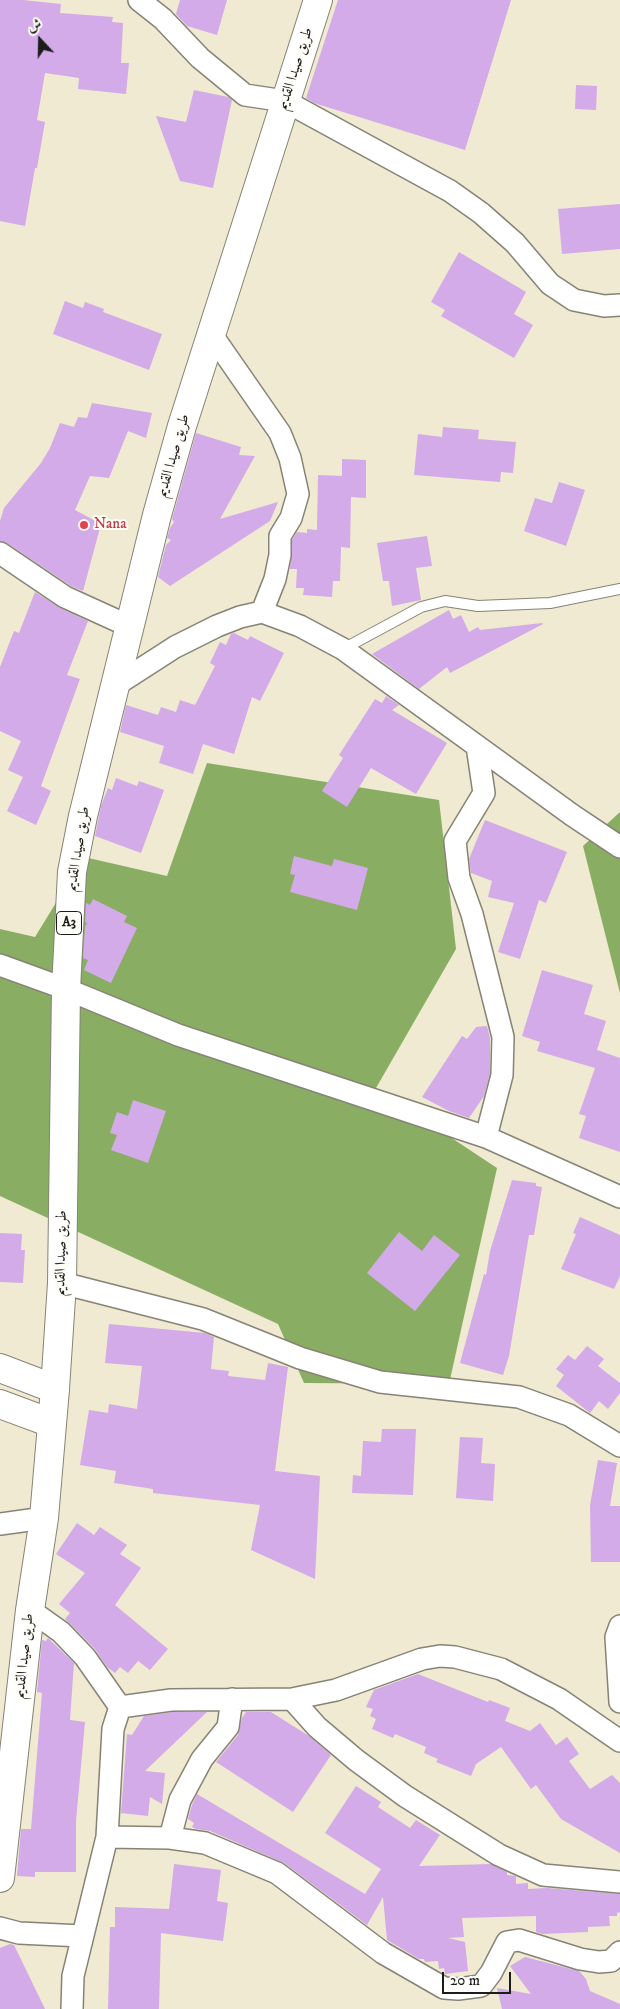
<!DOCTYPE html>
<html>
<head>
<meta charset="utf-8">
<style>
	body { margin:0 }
	#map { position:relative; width:620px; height:2009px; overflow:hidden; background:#efead1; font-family:"IM FELL DW Pica",Amiri,serif }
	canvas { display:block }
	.north { position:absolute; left:15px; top:15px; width:50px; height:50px; -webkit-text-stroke:4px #fdfcf7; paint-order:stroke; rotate:339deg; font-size:14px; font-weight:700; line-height:20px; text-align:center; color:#1c1c1c }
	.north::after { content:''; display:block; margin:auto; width:18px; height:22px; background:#1c1c1c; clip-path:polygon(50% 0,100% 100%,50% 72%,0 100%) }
	.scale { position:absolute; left:442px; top:1972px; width:69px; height:22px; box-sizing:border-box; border:2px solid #1c1c1c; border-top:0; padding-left:6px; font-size:15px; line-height:18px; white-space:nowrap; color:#1c1c1c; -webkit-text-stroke:4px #fdfcf7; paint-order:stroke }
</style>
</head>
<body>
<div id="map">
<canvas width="620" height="2009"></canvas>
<div class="north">ش</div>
<div class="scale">20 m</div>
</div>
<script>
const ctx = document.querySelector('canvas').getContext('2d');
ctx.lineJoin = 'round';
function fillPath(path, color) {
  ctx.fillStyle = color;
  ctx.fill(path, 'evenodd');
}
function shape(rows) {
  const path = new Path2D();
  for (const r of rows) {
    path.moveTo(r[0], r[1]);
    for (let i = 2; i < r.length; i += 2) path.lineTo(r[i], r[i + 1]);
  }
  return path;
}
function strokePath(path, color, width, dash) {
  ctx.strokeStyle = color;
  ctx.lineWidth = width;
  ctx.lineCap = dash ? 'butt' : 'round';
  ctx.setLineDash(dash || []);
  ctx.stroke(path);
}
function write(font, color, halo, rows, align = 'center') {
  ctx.font = font + ' "IM FELL DW Pica",Amiri,serif';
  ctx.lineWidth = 4;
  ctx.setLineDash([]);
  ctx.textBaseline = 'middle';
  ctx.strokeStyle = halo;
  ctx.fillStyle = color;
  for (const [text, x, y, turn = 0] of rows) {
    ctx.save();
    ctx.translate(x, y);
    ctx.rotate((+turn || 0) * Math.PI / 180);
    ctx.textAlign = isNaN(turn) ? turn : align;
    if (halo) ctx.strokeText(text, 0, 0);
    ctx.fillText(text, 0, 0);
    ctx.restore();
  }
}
const forest = shape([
	[207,763,439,800,456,949,376,1088,497,1168,449,1384,304,1383,278,1324,0,1196,0,929,35,937,84,857,167,876],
	[620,812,620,993,583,846]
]);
const building = shape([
	[0,0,23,0,61,4,60,13,113,17,112,22,123,23,121,63,129,63,126,94,78,89,79,78,45,73,37,120,45,122,37,168,35,168,25,226,0,221],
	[180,0,227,0,217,35,187,26,176,14],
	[338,0,511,0,465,150,314,103,306,98],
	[576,85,597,86,596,110,575,109],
	[194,90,228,97,232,100,213,188,180,181,156,116,186,122],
	[620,204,620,249,562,254,558,209],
	[459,252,526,292,514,314,533,325,514,358,441,316,445,310,431,302],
	[65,301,83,308,85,302,104,309,103,312,162,334,149,370,53,334],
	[92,403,152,413,146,438,128,431,109,478,90,476,75,510,101,524,83,591,71,586,7,543,0,541,0,521,4,508,41,463,50,448,60,423,74,427,78,417,87,418],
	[443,427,479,430,478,439,516,442,513,473,501,472,500,482,414,475,418,434,442,437],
	[196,433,241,447,239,455,255,456,220,519,278,502,270,521,170,586,158,577,166,545,171,540,167,538,170,528,174,522,172,519],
	[342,459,366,460,366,498,351,497,350,548,341,547,340,581,333,581,332,597,303,595,304,588,296,588,297,569,290,569,292,540,297,532,307,533,307,529,317,530,318,475,342,476],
	[559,482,585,490,566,546,524,531,535,498,552,503],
	[427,536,432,566,416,568,421,600,392,606,389,581,383,581,377,543],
	[35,592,60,608,88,621,67,675,80,679,41,786,51,791,36,825,7,811,23,777,8,770,21,741,0,731,0,667,14,631,19,633],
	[449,610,453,619,461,615,469,632,478,627,480,630,542,623,543,624,450,673,447,667,419,689,372,654],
	[234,633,248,640,250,636,284,653,260,701,252,697,234,754,203,744,193,774,159,763,164,746,120,732,126,705,158,715,161,707,176,712,180,700,195,705,215,666,210,663,220,642,226,645,231,634],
	[386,696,399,705,392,710,447,743,416,794,371,768,347,807,322,791,343,758,339,755,375,699,382,703],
	[116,778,137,786,139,781,164,790,141,853,95,836,101,806,108,788,112,790],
	[485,820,567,852,546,903,539,900,520,959,498,952,514,903,488,897,492,881,471,873,469,859],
	[294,856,332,866,334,859,368,868,357,910,290,892,295,875,290,874],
	[93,899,127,916,124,922,137,928,111,983,84,970,88,960,83,958,85,927,87,923,85,922,86,903,90,905],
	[542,970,593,985,584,1014,606,1021,597,1050,620,1058,620,1152,579,1138,586,1116,579,1114,595,1068,537,1051,540,1042,522,1036],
	[487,1026,490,1038,490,1073,484,1096,469,1118,449,1111,422,1097,462,1036,467,1039,476,1027],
	[133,1100,166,1111,148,1163,111,1150,117,1135,110,1133,117,1112,128,1116],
	[512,1180,536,1183,536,1186,542,1187,534,1235,529,1235,509,1356,503,1375,460,1363,484,1274,486,1275,490,1251],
	[580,1217,620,1235,620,1276,614,1289,561,1269,576,1234,573,1233],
	[399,1232,422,1251,434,1235,460,1255,415,1311,367,1273],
	[0,1233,22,1234,21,1250,25,1250,23,1283,0,1282],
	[109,1324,205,1333,214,1337,211,1369,229,1371,228,1376,265,1380,268,1363,288,1367,275,1471,320,1476,315,1579,251,1550,260,1505,153,1493,153,1489,114,1483,116,1471,80,1465,89,1410,108,1413,109,1404,137,1409,142,1366,105,1363],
	[587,1346,604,1359,598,1366,620,1383,620,1393,608,1409,599,1401,590,1413,556,1386,564,1375,556,1369,568,1355,575,1360],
	[382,1429,416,1429,413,1495,352,1493,353,1475,361,1476,363,1441,381,1442],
	[460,1437,483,1438,481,1463,495,1464,493,1501,456,1498],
	[598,1460,617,1463,610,1506,620,1506,620,1562,591,1562,590,1505],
	[77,1523,94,1535,100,1527,127,1545,120,1554,141,1568,115,1605,168,1649,150,1670,138,1661,128,1673,120,1667,115,1673,107,1667,94,1648,65,1619,70,1613,59,1604,85,1573,56,1554],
	[48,1638,74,1663,70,1720,85,1722,76,1821,76,1872,35,1872,35,1877,17,1876,21,1829,31,1829,42,1693,37,1692,42,1640,46,1641],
	[418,1674,488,1702,489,1700,510,1708,505,1721,530,1731,540,1723,556,1745,567,1737,579,1754,569,1761,590,1789,612,1775,620,1783,620,1853,561,1819,536,1785,531,1789,501,1747,476,1764,471,1776,436,1762,438,1759,424,1753,426,1747,395,1734,393,1738,372,1729,376,1719,370,1716,373,1709,366,1707,374,1690],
	[172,1712,207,1712,145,1771,165,1773,162,1804,150,1797,148,1816,121,1813,127,1734,132,1735,144,1716],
	[246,1712,271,1712,309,1736,331,1755,293,1812,216,1762,238,1735,242,1718],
	[356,1786,381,1802,378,1807,410,1828,416,1820,440,1835,419,1866,491,1864,507,1872,507,1875,516,1876,516,1884,528,1883,528,1889,547,1888,620,1894,620,1912,617,1913,617,1916,609,1916,610,1926,588,1927,588,1932,542,1934,536,1932,536,1916,462,1918,464,1937,448,1938,465,1942,468,1971,445,1974,444,1968,439,1969,438,1961,425,1962,424,1959,419,1959,387,1940,383,1897,367,1925,284,1863,210,1831,196,1829,192,1827,194,1823,188,1819,192,1805,197,1794,365,1894,381,1869,325,1833],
	[174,1864,221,1870,217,1901,228,1903,223,1941,161,1933,159,2009,108,2009,110,1927,115,1927,115,1907,169,1909],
	[10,1944,14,1945,45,2009,0,2009,0,1948],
	[525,1957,579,1971,586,1979,590,1991,620,2004,620,2009,502,2009,497,1988,531,1994,510,1966]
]);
const lane = shape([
	[343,649,421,607,445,601,478,606,550,603,620,589]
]);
const street = shape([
	[139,0,163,19,200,58,245,95,285,101,450,191,481,213,515,243,550,284,574,300,604,306,620,305],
	[212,335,280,433,290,458,298,494,291,518,280,536,280,555,275,579,262,612],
	[0,553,65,597,131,627],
	[116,685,175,647,217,626,240,617,262,612,300,626,343,649,477,746,484,793,455,841,459,878,472,914,503,1037,502,1075,486,1137],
	[477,746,572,815,620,847],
	[0,965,66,989,178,1035,486,1137,620,1197],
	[62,1283,203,1319,300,1358,380,1382,519,1397,569,1415,620,1446],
	[0,1524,44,1518],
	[30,1610,61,1632,85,1657,120,1707],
	[620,1626,616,1637,620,1702],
	[292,1699,317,1727,356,1760,405,1796,499,1855,543,1875,620,1882],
	[120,1707,171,1700,292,1699,336,1690,422,1659,440,1656,455,1657,501,1669,559,1699,620,1741],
	[107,1837,170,1838,205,1843,277,1873,383,1953,444,1988,458,1989,481,1986,491,1973,507,1942,519,1940,580,1959,599,1962,611,1961,620,1952],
	[170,1838,180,1800,202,1759,228,1727,232,1699],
	[0,1928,19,1933,82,1936],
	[72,2009,73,1976,107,1837,113,1729,120,1707]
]);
const secondary = shape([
	[0,1368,55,1389],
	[0,1404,51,1423]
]);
const highway = shape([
	[0,1878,30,1610,44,1518,55,1389,62,1283,66,989,72,872,83,816,157,515,182,426,318,0]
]);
const markers = [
	[84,525,5,"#e0444e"]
];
const shields = [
	[69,923,25]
];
const shieldNames = [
	["A3",69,923]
];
const streetNames = [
	["طريق صيدا القديم",296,69,-72],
	["طريق صيدا القديم",174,456,-74],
	["طريق صيدا القديم",79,849,-81],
	["طريق صيدا القديم",62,1253,-89],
	["طريق صيدا القديم",25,1656,-84]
];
const healthNames = [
	["Nana",94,525]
];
fillPath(forest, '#89ae63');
fillPath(building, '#d3abe8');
strokePath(lane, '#868376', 12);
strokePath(street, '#868376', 24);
strokePath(secondary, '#868376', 30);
strokePath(highway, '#868376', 30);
strokePath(lane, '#fff', 10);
strokePath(street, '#fff', 21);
strokePath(secondary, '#fff', 28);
strokePath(highway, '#fff', 28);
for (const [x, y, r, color] of markers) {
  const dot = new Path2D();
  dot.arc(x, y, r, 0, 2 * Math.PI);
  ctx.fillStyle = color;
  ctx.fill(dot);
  strokePath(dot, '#fdfcf7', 2);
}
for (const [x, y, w] of shields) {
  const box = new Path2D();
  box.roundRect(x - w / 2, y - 11.5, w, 23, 4);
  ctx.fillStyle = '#fdfcf7';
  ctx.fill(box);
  strokePath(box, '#1c1c1c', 1);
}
write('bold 14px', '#1c1c1c', null, shieldNames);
write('15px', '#1c1c1c', '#fdfcf7', streetNames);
write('15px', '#be3a42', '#fdfcf7', healthNames, 'left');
</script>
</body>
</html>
